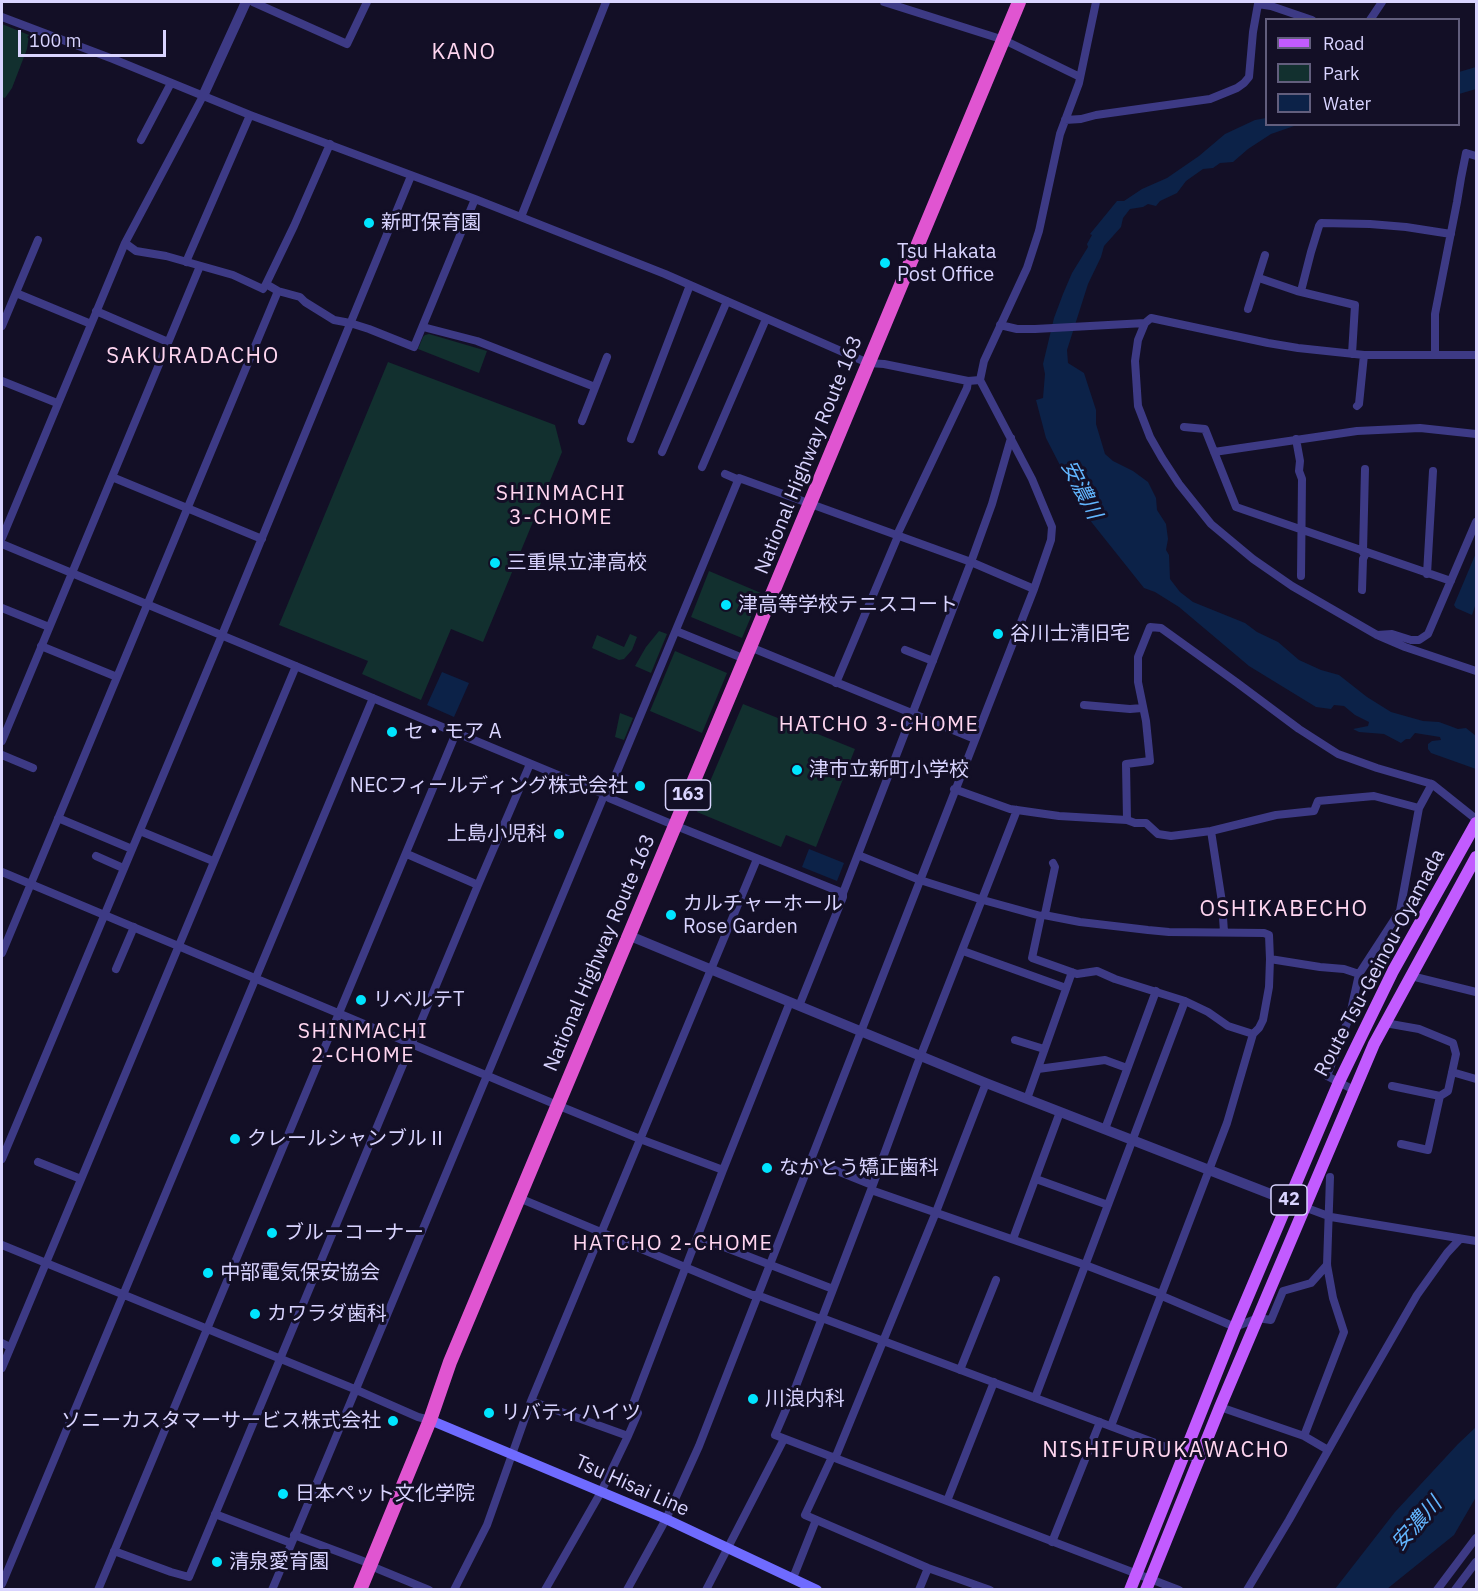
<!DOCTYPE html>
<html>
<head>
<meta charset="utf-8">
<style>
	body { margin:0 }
	#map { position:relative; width:1478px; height:1591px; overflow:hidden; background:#130f26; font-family:"IBM Plex Sans",sans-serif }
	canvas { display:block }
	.frame { position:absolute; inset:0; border:3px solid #d9d4ff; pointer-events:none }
	.legend { position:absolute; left:1265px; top:18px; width:195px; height:108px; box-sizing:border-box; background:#130f26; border:2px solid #625e7d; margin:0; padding:8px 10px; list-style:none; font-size:18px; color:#d9d4ff }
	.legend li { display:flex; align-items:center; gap:12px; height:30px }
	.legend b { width:30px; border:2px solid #625e7d }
	.scale { position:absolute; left:18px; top:30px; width:148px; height:27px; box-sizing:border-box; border:3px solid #d9d4ff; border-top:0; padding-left:8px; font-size:18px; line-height:21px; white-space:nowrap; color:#d9d4ff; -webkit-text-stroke:4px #130f26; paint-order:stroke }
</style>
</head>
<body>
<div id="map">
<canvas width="1478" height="1591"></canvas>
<div class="frame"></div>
<ul class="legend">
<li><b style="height:8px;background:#c25bff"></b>Road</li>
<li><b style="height:16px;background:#12302f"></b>Park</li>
<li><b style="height:16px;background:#0c2248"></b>Water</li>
</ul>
<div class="scale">100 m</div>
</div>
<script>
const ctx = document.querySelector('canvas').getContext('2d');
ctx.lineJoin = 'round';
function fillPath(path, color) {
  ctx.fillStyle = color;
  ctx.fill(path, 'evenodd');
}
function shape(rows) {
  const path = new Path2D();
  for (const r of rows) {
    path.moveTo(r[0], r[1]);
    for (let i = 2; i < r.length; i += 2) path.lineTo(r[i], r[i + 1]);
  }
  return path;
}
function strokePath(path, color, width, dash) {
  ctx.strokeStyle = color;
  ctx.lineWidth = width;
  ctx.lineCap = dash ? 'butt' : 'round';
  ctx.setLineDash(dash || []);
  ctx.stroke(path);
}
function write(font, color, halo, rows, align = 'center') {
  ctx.font = font + ' "IBM Plex Sans","Noto Sans JP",sans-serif';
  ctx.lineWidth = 6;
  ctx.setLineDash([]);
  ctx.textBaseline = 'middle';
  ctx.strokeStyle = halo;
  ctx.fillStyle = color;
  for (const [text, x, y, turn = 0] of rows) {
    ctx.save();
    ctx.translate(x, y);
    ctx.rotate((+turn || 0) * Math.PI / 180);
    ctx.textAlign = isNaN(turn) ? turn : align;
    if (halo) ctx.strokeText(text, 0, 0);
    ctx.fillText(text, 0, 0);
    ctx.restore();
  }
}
const green = shape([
	[2,24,29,35,27,49,12,88,5,98,2,97],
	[429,334,487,351,479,373,418,349,423,337,425,335],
	[388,362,555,425,562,452,483,642,451,629,421,700,362,674,368,661,279,625],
	[709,571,761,593,742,638,691,617],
	[659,631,667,634,651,673,635,666,646,647],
	[630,634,637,637,632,650,624,659,619,660,592,648,597,635,624,647],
	[675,651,727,673,702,733,650,711],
	[743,704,855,749,816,847,786,835,781,847,697,812],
	[620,713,633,718,624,740,615,737]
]);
const water = shape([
	[1476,67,1476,89,1459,94,1459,72],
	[1266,118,1266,124,1297,125,1271,134,1248,149,1233,162,1220,163,1213,168,1203,169,1186,181,1177,193,1160,201,1156,206,1148,204,1143,207,1130,209,1123,218,1121,227,1104,246,1101,257,1088,284,1067,350,1068,363,1084,373,1096,410,1096,424,1105,454,1113,461,1133,471,1148,482,1156,498,1157,510,1166,524,1168,539,1166,550,1169,555,1170,579,1180,592,1193,602,1245,623,1257,632,1278,642,1299,660,1321,670,1339,675,1367,697,1391,712,1423,721,1439,722,1458,729,1466,728,1476,736,1476,769,1431,753,1428,749,1428,744,1432,741,1441,740,1440,737,1415,733,1410,739,1406,739,1401,743,1384,734,1359,732,1353,729,1368,726,1369,722,1355,715,1344,706,1334,705,1331,709,1316,707,1249,666,1179,607,1155,592,1144,588,1085,514,1046,438,1036,400,1043,398,1045,374,1043,364,1054,318,1063,294,1072,273,1088,247,1087,244,1092,235,1090,234,1117,201,1124,201,1142,189,1167,178,1199,156,1225,134,1255,120],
	[1476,553,1476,603,1472,615,1456,608,1454,605],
	[442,672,469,683,454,717,427,705],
	[809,849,844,863,837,881,802,867],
	[1476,1427,1476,1497,1454,1535,1387,1589,1335,1589,1395,1512,1458,1444]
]);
const minor = shape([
	[253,2,347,44,367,2],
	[884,2,1004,40,1080,77],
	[2,17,113,59,250,115,475,199,665,274,868,363,884,364,968,381,980,380],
	[1370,20,1382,2],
	[1065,120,1081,119,1096,115,1210,99,1237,88,1244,83,1249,77,1253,32,1258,4,1271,6,1312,20],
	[141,140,171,83],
	[330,144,294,226,266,284,278,291,300,297,305,302,334,320,350,323,369,329,414,347,475,199],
	[521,217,606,2],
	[125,243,136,251,166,256,233,275,263,289,266,284],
	[186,262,250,115],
	[1259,278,1297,291,1355,305,1352,354],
	[1301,291,1311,252,1319,226,1321,223,1370,224,1406,227,1451,234],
	[16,293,91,324],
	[1248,309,1265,255],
	[96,311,168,342],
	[1145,323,1138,340,1135,361,1138,406,1150,437,1162,458,1179,484,1211,524,1253,559,1292,586,1377,635,1405,647,1476,671],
	[1000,325,1017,329,1035,329,1145,323,1151,318,1268,343,1298,348,1364,355,1476,355],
	[2,326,38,240],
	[423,327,477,341,595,387],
	[1435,354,1435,314,1457,202,1461,178,1466,153,1476,156],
	[2,381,57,403],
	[1357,406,1359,404,1364,355],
	[582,421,607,357],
	[1184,427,1205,429,1236,507,1451,581],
	[631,439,690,285],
	[1296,439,1300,461,1299,471,1302,479,1301,576],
	[662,452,727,301],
	[1214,452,1357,431,1420,428,1476,434],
	[702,467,766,319],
	[725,474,739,480],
	[112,477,262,539],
	[897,535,967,388,968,381],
	[2,538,125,243,203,96],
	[2,544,606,795,609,798,669,823,843,893],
	[1363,552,1365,469],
	[1427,574,1433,471],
	[1362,590,1363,559,1366,553],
	[2,608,49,627],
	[676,631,745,659],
	[1377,635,1392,634,1411,640,1419,640,1428,634,1476,522],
	[41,646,117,677],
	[750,647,975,739],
	[905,650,933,661],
	[836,683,898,536],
	[1084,705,1130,709,1142,708],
	[2,741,200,266],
	[2,755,33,768],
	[954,789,1010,809,1059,816,1127,820,1135,823,1146,823,1158,834,1171,836,1211,831,1276,815,1314,811,1318,801,1374,796,1419,808],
	[1017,810,917,1065,871,1190,796,1386,775,1435,1179,1590],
	[58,818,132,849],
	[1127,820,1126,764,1150,761,1146,721,1138,682,1138,657,1150,627,1161,628,1236,682,1299,729,1338,754,1377,768,1432,784,1476,819],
	[140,831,213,861],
	[1211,831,1222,902,1224,932],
	[407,854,478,885],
	[858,855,920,880,983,900,1041,916],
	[96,856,123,868],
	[1053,863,1055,867,1045,914,1041,916,1032,958,1077,974,1097,971,1115,979,1185,1001,1208,1012,1228,1026,1253,1034],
	[2,872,557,1105,640,1139,723,1170],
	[1044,915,1080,922,1148,930,1169,932,1264,933,1269,935,1270,959,1269,987,1263,1020,1259,1028,1253,1034,1227,1123,1111,1426],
	[963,951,1066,988],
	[2,953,278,291],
	[1270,959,1320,967,1344,969,1359,974],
	[116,969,134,927],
	[1411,976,1476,992],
	[799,1006,843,897,843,893,971,562,992,504,1011,438],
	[1385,1023,1419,1029,1453,1043,1456,1054,1448,1091,1440,1096,1392,1086],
	[1015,1040,1044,1049],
	[1038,1069,1105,1060,1127,1068],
	[1452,1072,1476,1079],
	[986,1083,936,1212,836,1456,832,1457,805,1515,928,1568,990,1590],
	[1354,1090,1327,1076,1350,1015,1359,974,1400,911,1419,808,1432,784],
	[1027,1099,1072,972],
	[1105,1129,1156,991],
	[1401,1144,1428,1150,1440,1096],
	[2,1159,222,635,411,176],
	[810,1160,872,1185],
	[38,1162,81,1179],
	[1036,1179,1108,1205],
	[871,1190,1080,1263,1161,1294],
	[519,1198,752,1295,757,1295,818,1318,822,1318,1198,1459],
	[1304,1207,1331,1217,1476,1241],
	[698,1237,833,1289],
	[1013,1239,1060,1112],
	[2,1245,352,1388,418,1417,430,1420],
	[1162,1296,1235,1327,1258,1318,1271,1320,1283,1291,1311,1283,1327,1265],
	[2,1343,10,1347],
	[2,1368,296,666],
	[960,1370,996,1280],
	[1035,1398,1185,1001],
	[531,1401,628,1436],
	[1220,1407,1304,1436,1328,1450],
	[1304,1436,1344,1332,1333,1298,1327,1265,1330,1177],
	[947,1501,994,1382],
	[215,1514,291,1543],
	[294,1535,363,1561,378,1569,429,1590],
	[1052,1542,1100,1422],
	[114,1551,171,1572,189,1577,478,885,530,764],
	[793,1578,816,1520],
	[2,1584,373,698],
	[98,1590,456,733],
	[272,1590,603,798,609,791,739,478,971,562,1034,589],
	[454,1590,487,1525,531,1401,757,859],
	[545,1590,601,1492,628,1436,638,1413,633,1404,723,1170,790,1002],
	[627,1590,666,1519,699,1446,1034,589,1051,540,1052,527,1032,479,980,380,984,361,1027,268,1039,231,1060,134,1079,83,1096,2],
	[706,1590,784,1439],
	[919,1590,928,1568],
	[1247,1590,1289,1520,1357,1399,1417,1295,1447,1253,1460,1239],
	[1437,1590,1476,1538],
	[1455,1590,1476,1562]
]);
const tertiary = shape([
	[203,96,246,2],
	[630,936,986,1083,1304,1207]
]);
const secondary = shape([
	[430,1420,666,1519,817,1590]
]);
const primary = shape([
	[1130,1590,1235,1327,1339,1082,1393,971,1476,823],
	[1146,1590,1220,1407,1374,1044,1476,857]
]);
const trunk = shape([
	[360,1590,430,1420,450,1362,750,647,1019,2]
]);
const markers = [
	[369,223,6,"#00e5ff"],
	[885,263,6,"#00e5ff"],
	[495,563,6,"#00e5ff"],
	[726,605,6,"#00e5ff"],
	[998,634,6,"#00e5ff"],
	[392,732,6,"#00e5ff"],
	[797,770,6,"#00e5ff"],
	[640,786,6,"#00e5ff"],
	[559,834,6,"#00e5ff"],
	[671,915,6,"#00e5ff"],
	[361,1000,6,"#00e5ff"],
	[235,1139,6,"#00e5ff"],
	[767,1168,6,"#00e5ff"],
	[272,1233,6,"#00e5ff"],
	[208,1273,6,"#00e5ff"],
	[255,1314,6,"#00e5ff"],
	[753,1399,6,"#00e5ff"],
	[489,1413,6,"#00e5ff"],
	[393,1421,6,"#00e5ff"],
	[283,1494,6,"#00e5ff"],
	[217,1562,6,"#00e5ff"]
];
const shields = [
	[688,795,45],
	[1289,1200,36]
];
const shieldNames = [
	["163",688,795],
	["42",1289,1200]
];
const poiNames = [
	["新町保育園",381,223],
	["Tsu Hakata",897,252],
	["Post Office",897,275],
	["三重県立津高校",507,563],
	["津高等学校テニスコート",738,605],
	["谷川士清旧宅",1010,634],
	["セ・モア A",404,732],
	["津市立新町小学校",809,770],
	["NECフィールディング株式会社",628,786,"right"],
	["上島小児科",547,834,"right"],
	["カルチャーホール",683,904],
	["Rose Garden",683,927],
	["リベルテT",373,1000],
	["クレールシャンブルⅡ",247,1139],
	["なかとう矯正歯科",779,1168],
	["ブルーコーナー",284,1233],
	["中部電気保安協会",220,1273],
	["カワラダ歯科",267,1314],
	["川浪内科",765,1399],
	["リバティハイツ",501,1413],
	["ソニーカスタマーサービス株式会社",381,1421,"right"],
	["日本ペット文化学院",295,1494],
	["清泉愛育園",229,1562]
];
const streetNames = [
	["National Highway Route 163",809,455,-68],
	["National Highway Route 163",600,953,-67],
	["Route Tsu-Geinou-Oyamada",1380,963,-62],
	["Tsu Hisai Line",632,1486,24]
];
const waterNames = [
	["安濃川",1081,490,63],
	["安濃川",1417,1524,-48]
];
const neighbourhoodNames = [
	["SHINMACHI",561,494],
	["3-CHOME",561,518],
	["HATCHO 3-CHOME",879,725],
	["SHINMACHI",363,1032],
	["2-CHOME",363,1056],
	["HATCHO 2-CHOME",673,1244]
];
const quarterNames = [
	["KANO",464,53],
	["SAKURADACHO",193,357],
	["OSHIKABECHO",1284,910],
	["NISHIFURUKAWACHO",1166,1451]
];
fillPath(green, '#12302f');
fillPath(water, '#0c2248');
strokePath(minor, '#3d3a85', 8);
strokePath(tertiary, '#3d3a85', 10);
strokePath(secondary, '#6f6bff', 10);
strokePath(primary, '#c25bff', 12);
strokePath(trunk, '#e055d1', 14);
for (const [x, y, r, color] of markers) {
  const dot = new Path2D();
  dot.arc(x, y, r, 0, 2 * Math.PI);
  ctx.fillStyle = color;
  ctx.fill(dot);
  strokePath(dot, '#130f26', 2);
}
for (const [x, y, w] of shields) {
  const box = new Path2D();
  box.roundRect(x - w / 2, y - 15, w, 30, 4.5);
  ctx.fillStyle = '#130f26';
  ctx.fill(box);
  strokePath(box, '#d9d4ff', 1.5);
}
write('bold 18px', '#d9d4ff', null, shieldNames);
write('20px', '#d9d4ff', '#130f26', poiNames, 'left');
write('20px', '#d9d4ff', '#130f26', streetNames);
write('italic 21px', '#62b6ff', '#130f26', waterNames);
ctx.letterSpacing = '1.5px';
write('21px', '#ffd6f0', '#130f26', neighbourhoodNames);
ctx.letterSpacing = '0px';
ctx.letterSpacing = '1.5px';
write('22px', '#ffd6f0', '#130f26', quarterNames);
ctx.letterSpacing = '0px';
</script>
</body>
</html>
